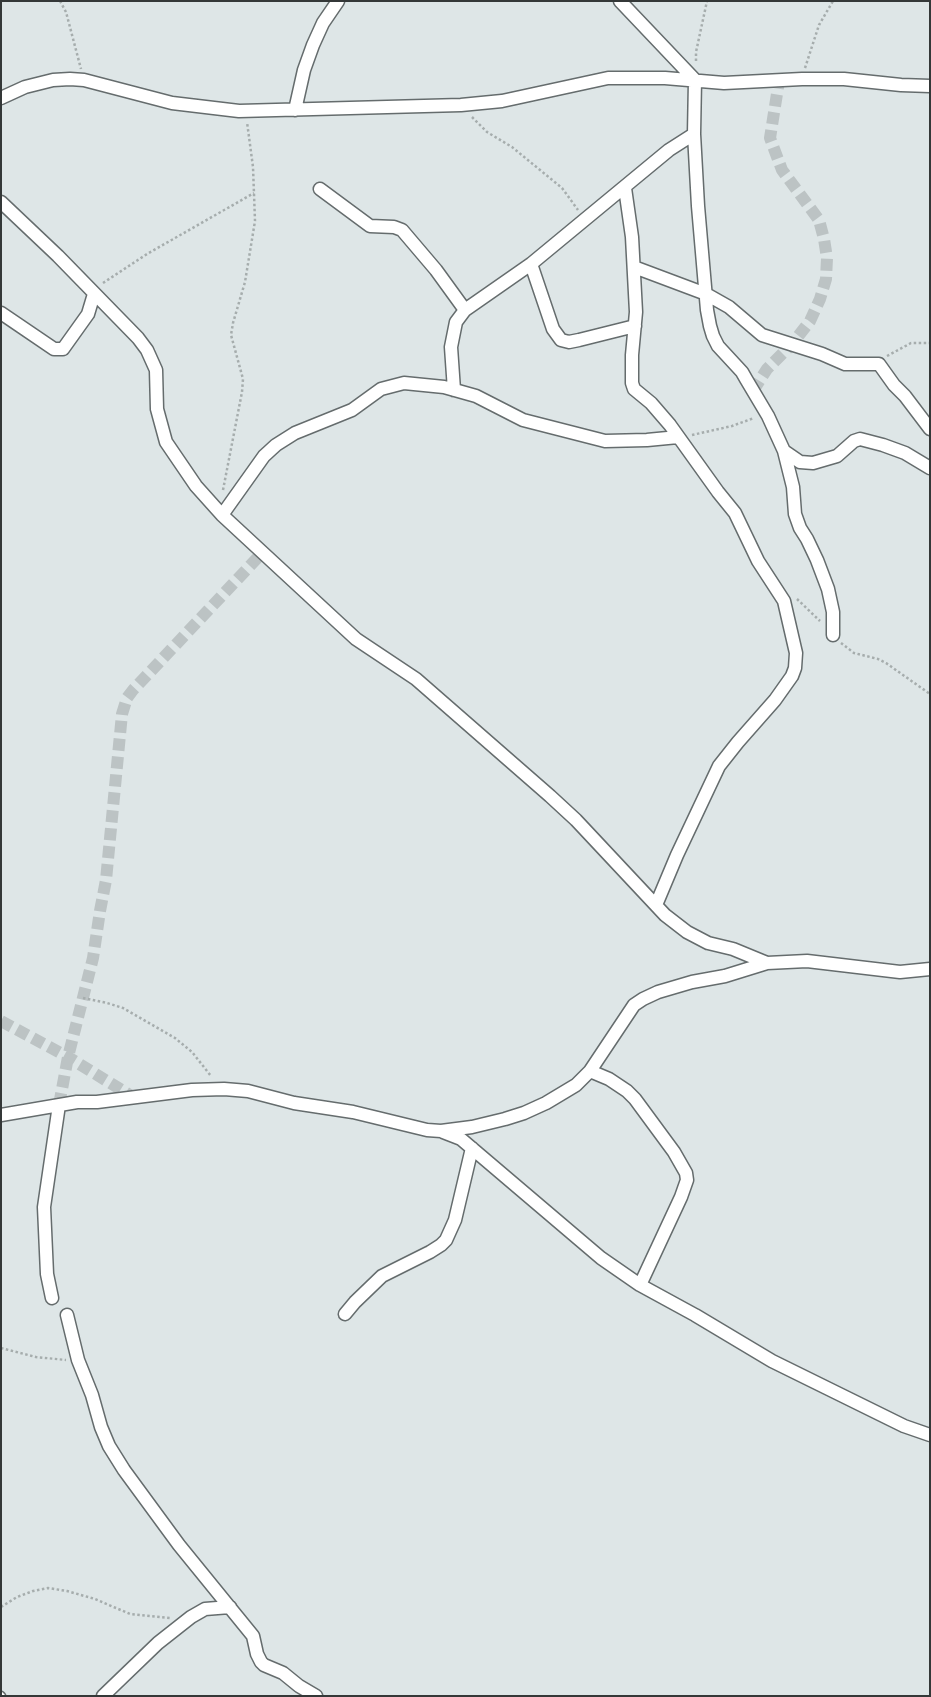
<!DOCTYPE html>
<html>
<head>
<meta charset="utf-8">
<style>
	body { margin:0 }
	#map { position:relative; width:931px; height:1697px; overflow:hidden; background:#dee6e7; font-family:"DM Sans",sans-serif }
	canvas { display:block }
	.frame { position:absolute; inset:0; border:2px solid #343838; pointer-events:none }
</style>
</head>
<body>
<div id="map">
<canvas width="931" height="1697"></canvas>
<div class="frame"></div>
</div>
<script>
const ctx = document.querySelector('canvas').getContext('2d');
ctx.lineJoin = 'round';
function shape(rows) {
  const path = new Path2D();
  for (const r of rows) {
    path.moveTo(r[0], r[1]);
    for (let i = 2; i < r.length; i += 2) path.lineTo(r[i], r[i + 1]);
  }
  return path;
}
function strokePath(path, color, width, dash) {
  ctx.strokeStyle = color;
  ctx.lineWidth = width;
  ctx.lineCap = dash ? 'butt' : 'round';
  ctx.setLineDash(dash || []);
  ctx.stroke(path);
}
const minorTunnel = shape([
	[753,391,767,369,792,344,810,321,820,299,826,279,827,258,824,239,819,220,782,170,770,138,779,81],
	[1,1021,68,1057,133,1097],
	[59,1105,68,1057,93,958,100,911,106,880,122,714,127,698,133,690,263,552]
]);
const path = shape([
	[60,1,66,12,81,69],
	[696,61,696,52,707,1],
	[805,68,819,25,833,1],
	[472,117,487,132,512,147,562,188,578,210],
	[103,283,147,254,254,193],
	[887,356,911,343,930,343],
	[692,435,732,426,754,418],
	[223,490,242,392,243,379,231,335,233,323,245,282,255,221,253,167,247,122],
	[797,599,820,621],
	[841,643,854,653,878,659,886,663,930,694],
	[83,998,107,1003,123,1008,175,1038,192,1052,211,1076],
	[1,1348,36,1357,66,1360],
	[1,1607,17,1597,33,1591,48,1588,67,1591,95,1599,130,1614,170,1618]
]);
const service = shape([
	[1,1695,2,1696]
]);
const minor = shape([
	[620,1,695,80,694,134,698,206,707,310,710,326,713,336,718,346,742,372,746,379,768,416,784,451,793,487,795,514,800,528,807,539,817,560,828,589,833,612,833,635],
	[1,98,25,87,53,80,70,79,84,80,172,103,239,111,461,105,502,101,608,78,665,78,724,83,802,79,844,79,901,85,930,86],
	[295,110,304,70,313,45,323,23,338,1],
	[625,188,632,237,636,312,632,355,632,383,634,389,651,403,670,425,718,492,735,513,758,561,784,601,796,653,795,668,792,676,775,700,738,742,719,766,677,855,656,905],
	[320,189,370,226,394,227,402,230,436,270,465,310],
	[1,202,58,256,138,338,147,350,156,370,157,409,166,442,196,486,222,515,356,639,416,679,550,796,576,820,665,915,687,932,708,943,733,949,767,963],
	[531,264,553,329,561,340,569,342,579,340,635,326],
	[634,267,706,294,729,307,762,335,822,354,845,364,879,364,894,385,905,396,930,429],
	[1,313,54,349,63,349,88,314,94,294],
	[454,390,451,347,456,322,465,310,531,264,669,150,694,134],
	[784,451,800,462,813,463,837,456,854,441,860,439,883,445,905,453,930,468],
	[222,515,264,456,276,445,295,433,352,410,381,389,404,383,444,387,476,396,523,420,605,441,647,440,678,437],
	[590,1071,609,1079,627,1091,635,1099,674,1152,686,1173,687,1180,681,1197,640,1285],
	[1,1115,77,1102,97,1102,192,1090,224,1089,248,1091,294,1103,353,1112,427,1130,441,1131,472,1127,505,1119,524,1113,546,1103,576,1085,590,1071,634,1005,643,999,658,992,692,982,725,976,767,963,807,961,900,972,930,969],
	[443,1132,461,1139,601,1258,640,1285,695,1315,772,1361,904,1426,930,1435],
	[52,1298,47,1274,44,1207,59,1105],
	[345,1314,355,1302,382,1276,430,1252,441,1245,446,1240,455,1220,472,1148],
	[67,1315,78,1360,92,1395,101,1427,109,1446,124,1470,179,1545,253,1636,257,1654,261,1662,264,1665,283,1673,299,1686,316,1696],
	[103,1696,158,1643,191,1617,205,1609,230,1607]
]);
strokePath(minorTunnel, '#bcc3c4', 12, [12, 6]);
strokePath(service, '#656c6d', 9);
strokePath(minor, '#656c6d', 15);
strokePath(path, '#a6adad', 2.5, [2.5, 2.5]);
strokePath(service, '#fff', 6);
strokePath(minor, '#fff', 12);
</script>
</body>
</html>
